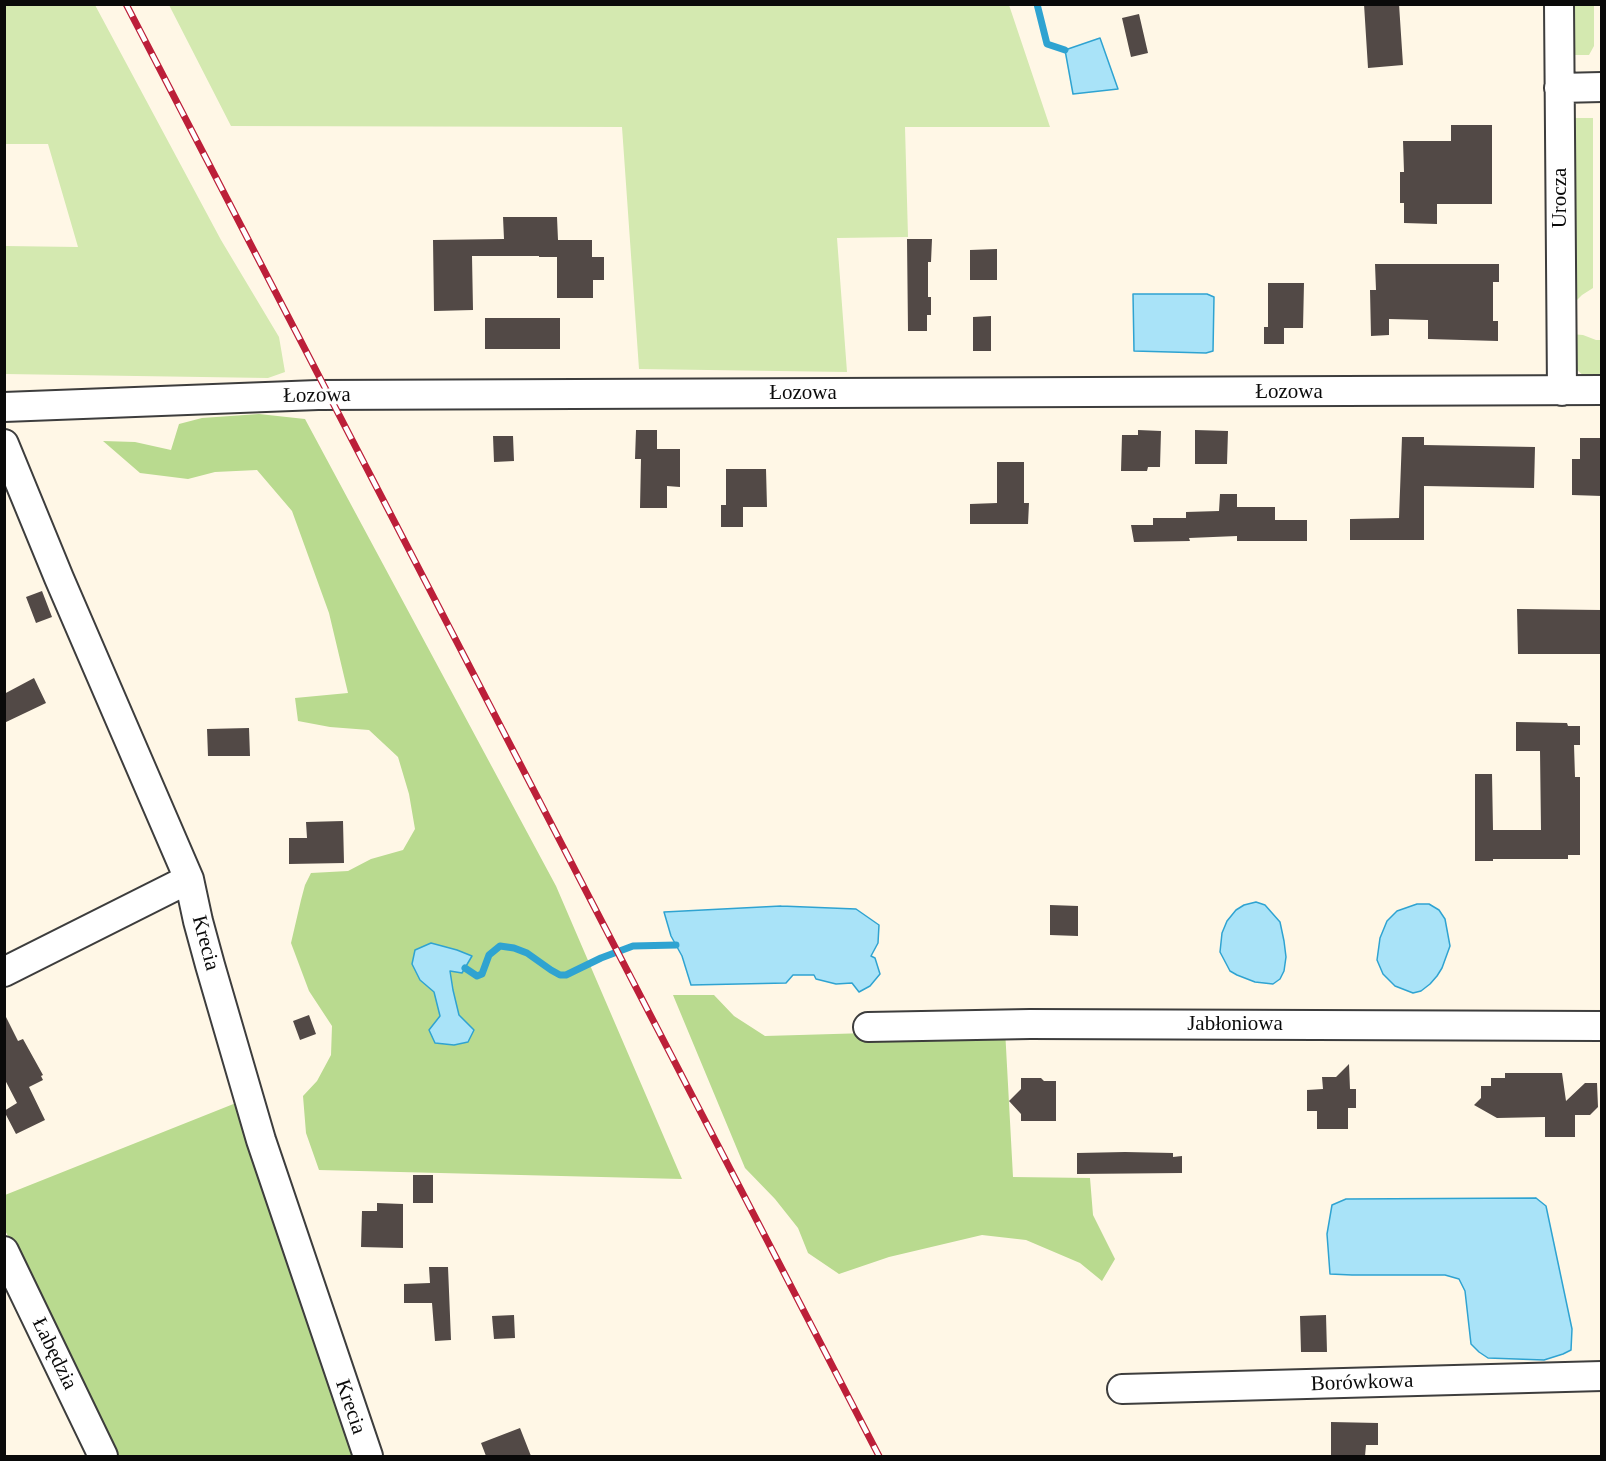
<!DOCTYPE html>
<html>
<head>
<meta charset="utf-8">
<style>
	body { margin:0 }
	#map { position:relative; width:1606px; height:1461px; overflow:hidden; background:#fff7e6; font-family:"Times New Roman",serif }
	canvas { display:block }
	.frame { position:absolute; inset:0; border:6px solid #0a0a0a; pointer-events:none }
</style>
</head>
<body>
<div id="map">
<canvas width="1606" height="1461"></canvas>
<div class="frame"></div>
</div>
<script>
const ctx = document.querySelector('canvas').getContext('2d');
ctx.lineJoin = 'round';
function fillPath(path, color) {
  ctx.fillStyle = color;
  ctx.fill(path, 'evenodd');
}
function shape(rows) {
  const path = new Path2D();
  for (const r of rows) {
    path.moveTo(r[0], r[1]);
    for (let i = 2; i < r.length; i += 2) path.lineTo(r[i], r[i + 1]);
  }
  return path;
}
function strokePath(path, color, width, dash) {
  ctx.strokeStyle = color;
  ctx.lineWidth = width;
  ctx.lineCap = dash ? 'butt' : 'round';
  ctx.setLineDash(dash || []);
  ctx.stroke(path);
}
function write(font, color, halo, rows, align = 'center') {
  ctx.font = font + ' "Times New Roman",serif';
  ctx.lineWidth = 6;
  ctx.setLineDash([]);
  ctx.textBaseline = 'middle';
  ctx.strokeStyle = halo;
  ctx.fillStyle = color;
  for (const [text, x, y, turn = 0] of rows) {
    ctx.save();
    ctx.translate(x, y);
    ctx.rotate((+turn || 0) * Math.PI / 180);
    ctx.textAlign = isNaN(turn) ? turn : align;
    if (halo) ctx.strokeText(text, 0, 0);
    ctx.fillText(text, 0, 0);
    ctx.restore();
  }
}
const green = shape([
	[5,4,95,5,221,240,279,337,285,372,268,378,5,374,5,246,78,247,48,144,5,144],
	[169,5,1009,5,1050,127,905,127,908,237,837,238,847,372,639,369,622,127,231,126],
	[1569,5,1594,5,1594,46,1589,55,1570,55],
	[1570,118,1593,118,1593,288,1582,295,1574,303],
	[1571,334,1583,335,1596,340,1601,340,1601,380,1585,377,1576,369]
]);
const forest = shape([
	[259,414,305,419,556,886,682,1179,319,1170,306,1133,303,1096,317,1081,331,1055,332,1026,309,991,291,943,301,900,305,885,311,873,348,871,371,859,403,850,415,829,409,794,398,757,369,730,330,727,298,721,295,698,348,693,329,613,292,511,257,470,215,472,188,479,140,473,103,441,135,442,171,450,179,424,202,418],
	[673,995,714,995,734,1016,765,1036,1005,1029,1013,1177,1090,1178,1093,1215,1115,1259,1102,1281,1080,1263,1026,1240,982,1235,889,1257,839,1274,808,1253,798,1228,775,1199,745,1168],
	[241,1101,357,1456,113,1456,5,1230,5,1195]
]);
const water = shape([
	[1100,38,1118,89,1073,94,1065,50,1100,38],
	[1133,294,1207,294,1214,297,1213,351,1206,353,1134,351,1133,294],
	[1256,902,1265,905,1280,922,1284,941,1286,957,1284,971,1280,979,1273,984,1255,982,1237,975,1230,971,1220,952,1222,933,1227,921,1236,910,1244,905,1256,902],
	[1417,904,1429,904,1439,910,1445,919,1450,946,1442,968,1437,976,1430,984,1421,991,1413,993,1395,986,1383,974,1377,960,1380,938,1387,921,1397,911,1417,904],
	[781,906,856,909,879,925,878,943,871,956,875,958,880,974,870,986,859,992,852,983,836,984,816,979,814,975,793,975,786,983,691,985,682,956,671,936,664,912,781,906],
	[431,943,457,950,472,956,462,973,450,971,453,990,459,1015,474,1030,468,1042,454,1045,435,1043,429,1030,440,1016,434,992,420,980,412,964,415,950,431,943],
	[1536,1198,1546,1206,1572,1329,1571,1350,1563,1354,1544,1360,1488,1358,1479,1352,1471,1344,1465,1291,1459,1279,1445,1275,1352,1275,1330,1274,1327,1234,1332,1205,1346,1199,1536,1198]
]);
const stream = shape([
	[1037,4,1047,44,1065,50],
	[465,968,477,976,482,974,489,955,500,946,514,948,527,953,551,970,560,975,566,975,601,958,633,946,676,945]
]);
const building = shape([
	[1364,4,1399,4,1403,65,1368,68],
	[1139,14,1148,53,1131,57,1122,18],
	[1451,125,1492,125,1492,204,1437,204,1437,224,1404,223,1404,203,1400,203,1400,172,1404,172,1403,141,1451,141],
	[503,217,557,217,558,240,592,240,592,257,604,257,604,280,593,280,593,298,557,298,557,257,539,257,539,256,472,256,473,310,434,311,433,240,504,239],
	[907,239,932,239,931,262,928,262,928,297,931,297,931,315,927,315,927,331,908,331],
	[997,249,997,280,970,280,970,250],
	[1375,264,1499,264,1499,282,1493,282,1493,321,1498,321,1498,341,1428,339,1428,320,1389,319,1389,335,1371,336,1370,290,1376,290],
	[1268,283,1304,283,1303,328,1284,328,1284,344,1264,344,1264,327,1268,327],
	[991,316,991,351,973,351,973,317],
	[485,318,560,318,560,349,485,349],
	[636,430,657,430,657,449,680,449,680,487,667,486,667,508,640,508,641,459,635,459],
	[1138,430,1161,431,1160,467,1148,467,1147,471,1121,471,1122,435,1138,435],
	[1195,430,1228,431,1227,464,1195,464],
	[493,436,513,436,514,461,494,462],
	[1402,437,1424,437,1424,445,1535,447,1534,488,1424,486,1424,540,1350,540,1350,519,1399,518],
	[1580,438,1602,438,1602,496,1572,495,1572,459,1580,459],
	[997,462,1024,462,1024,503,1029,503,1028,524,970,524,970,504,997,503],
	[726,469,766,469,767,507,743,507,743,527,721,527,721,505,726,505],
	[1220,494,1237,494,1237,507,1275,507,1275,520,1307,520,1307,541,1237,541,1237,536,1189,538,1190,541,1134,542,1131,525,1153,525,1153,518,1186,518,1186,512,1219,511],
	[42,591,52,617,36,623,26,597],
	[1517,609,1602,610,1602,654,1518,654],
	[34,678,46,703,4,723,4,694],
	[1516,722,1567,723,1568,726,1580,726,1580,745,1574,745,1575,777,1580,777,1580,855,1568,855,1568,859,1493,859,1493,861,1475,861,1475,774,1492,774,1493,830,1541,830,1540,751,1516,751],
	[249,728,250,756,208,756,207,729],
	[343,821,344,863,289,864,289,838,307,838,306,822],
	[1050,905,1078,906,1078,936,1050,935],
	[4,1013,18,1041,23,1039,43,1075,41,1076,43,1080,29,1087,45,1120,16,1134,4,1111,17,1103,4,1078],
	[309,1015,316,1034,300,1040,293,1021],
	[1349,1064,1350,1089,1356,1089,1356,1108,1348,1108,1348,1129,1317,1129,1317,1111,1307,1111,1307,1090,1323,1089,1322,1077,1336,1077],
	[1505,1073,1562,1073,1566,1101,1585,1083,1597,1083,1598,1107,1590,1115,1575,1115,1575,1137,1545,1137,1545,1117,1497,1118,1474,1105,1481,1098,1481,1086,1491,1086,1491,1078,1505,1078],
	[1021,1078,1041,1078,1044,1081,1056,1081,1056,1121,1021,1121,1021,1114,1009,1101,1021,1089],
	[1125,1152,1173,1153,1173,1157,1182,1156,1182,1173,1077,1174,1077,1153],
	[413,1175,433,1175,433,1203,413,1203],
	[377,1203,403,1204,403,1248,361,1247,362,1211,377,1211],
	[429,1267,448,1267,451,1340,435,1341,432,1303,404,1303,404,1284,430,1283],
	[514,1315,515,1338,494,1339,492,1316],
	[1326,1315,1327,1352,1301,1352,1300,1316],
	[1331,1422,1378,1423,1378,1445,1366,1445,1365,1456,1331,1456],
	[520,1428,531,1456,486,1456,481,1443]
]);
const minor = shape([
	[1559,4,1562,391],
	[1559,88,1602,87],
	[4,407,318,395,1602,390],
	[4,444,59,578,189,879,198,921,210,965,261,1140,368,1456],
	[4,972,189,879],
	[868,1027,1030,1024,1602,1026],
	[4,1251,103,1456],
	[1122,1389,1602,1376]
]);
const rail = shape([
	[126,4,879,1456]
]);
const streetNames = [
	["Urocza",1560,198,-90],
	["Łozowa",1289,392],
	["Łozowa",803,393],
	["Łozowa",317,396,-1],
	["Krecia",205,943,75],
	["Jabłoniowa",1235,1024],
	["Łabędzia",54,1354,64],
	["Borówkowa",1362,1383,-2],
	["Krecia",350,1407,71]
];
fillPath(green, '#d4e9b0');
fillPath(forest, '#b9da8f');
fillPath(water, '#a9e3f8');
strokePath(water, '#2fa3d1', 1.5);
strokePath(stream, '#2fa3d1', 7);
fillPath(building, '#524946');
strokePath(minor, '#3d3d3d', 32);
strokePath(minor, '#fff', 28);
strokePath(rail, '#bc1f39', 7);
strokePath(rail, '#fff', 4.5, [14]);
write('21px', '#0a0a0a', '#fff', streetNames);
</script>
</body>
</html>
